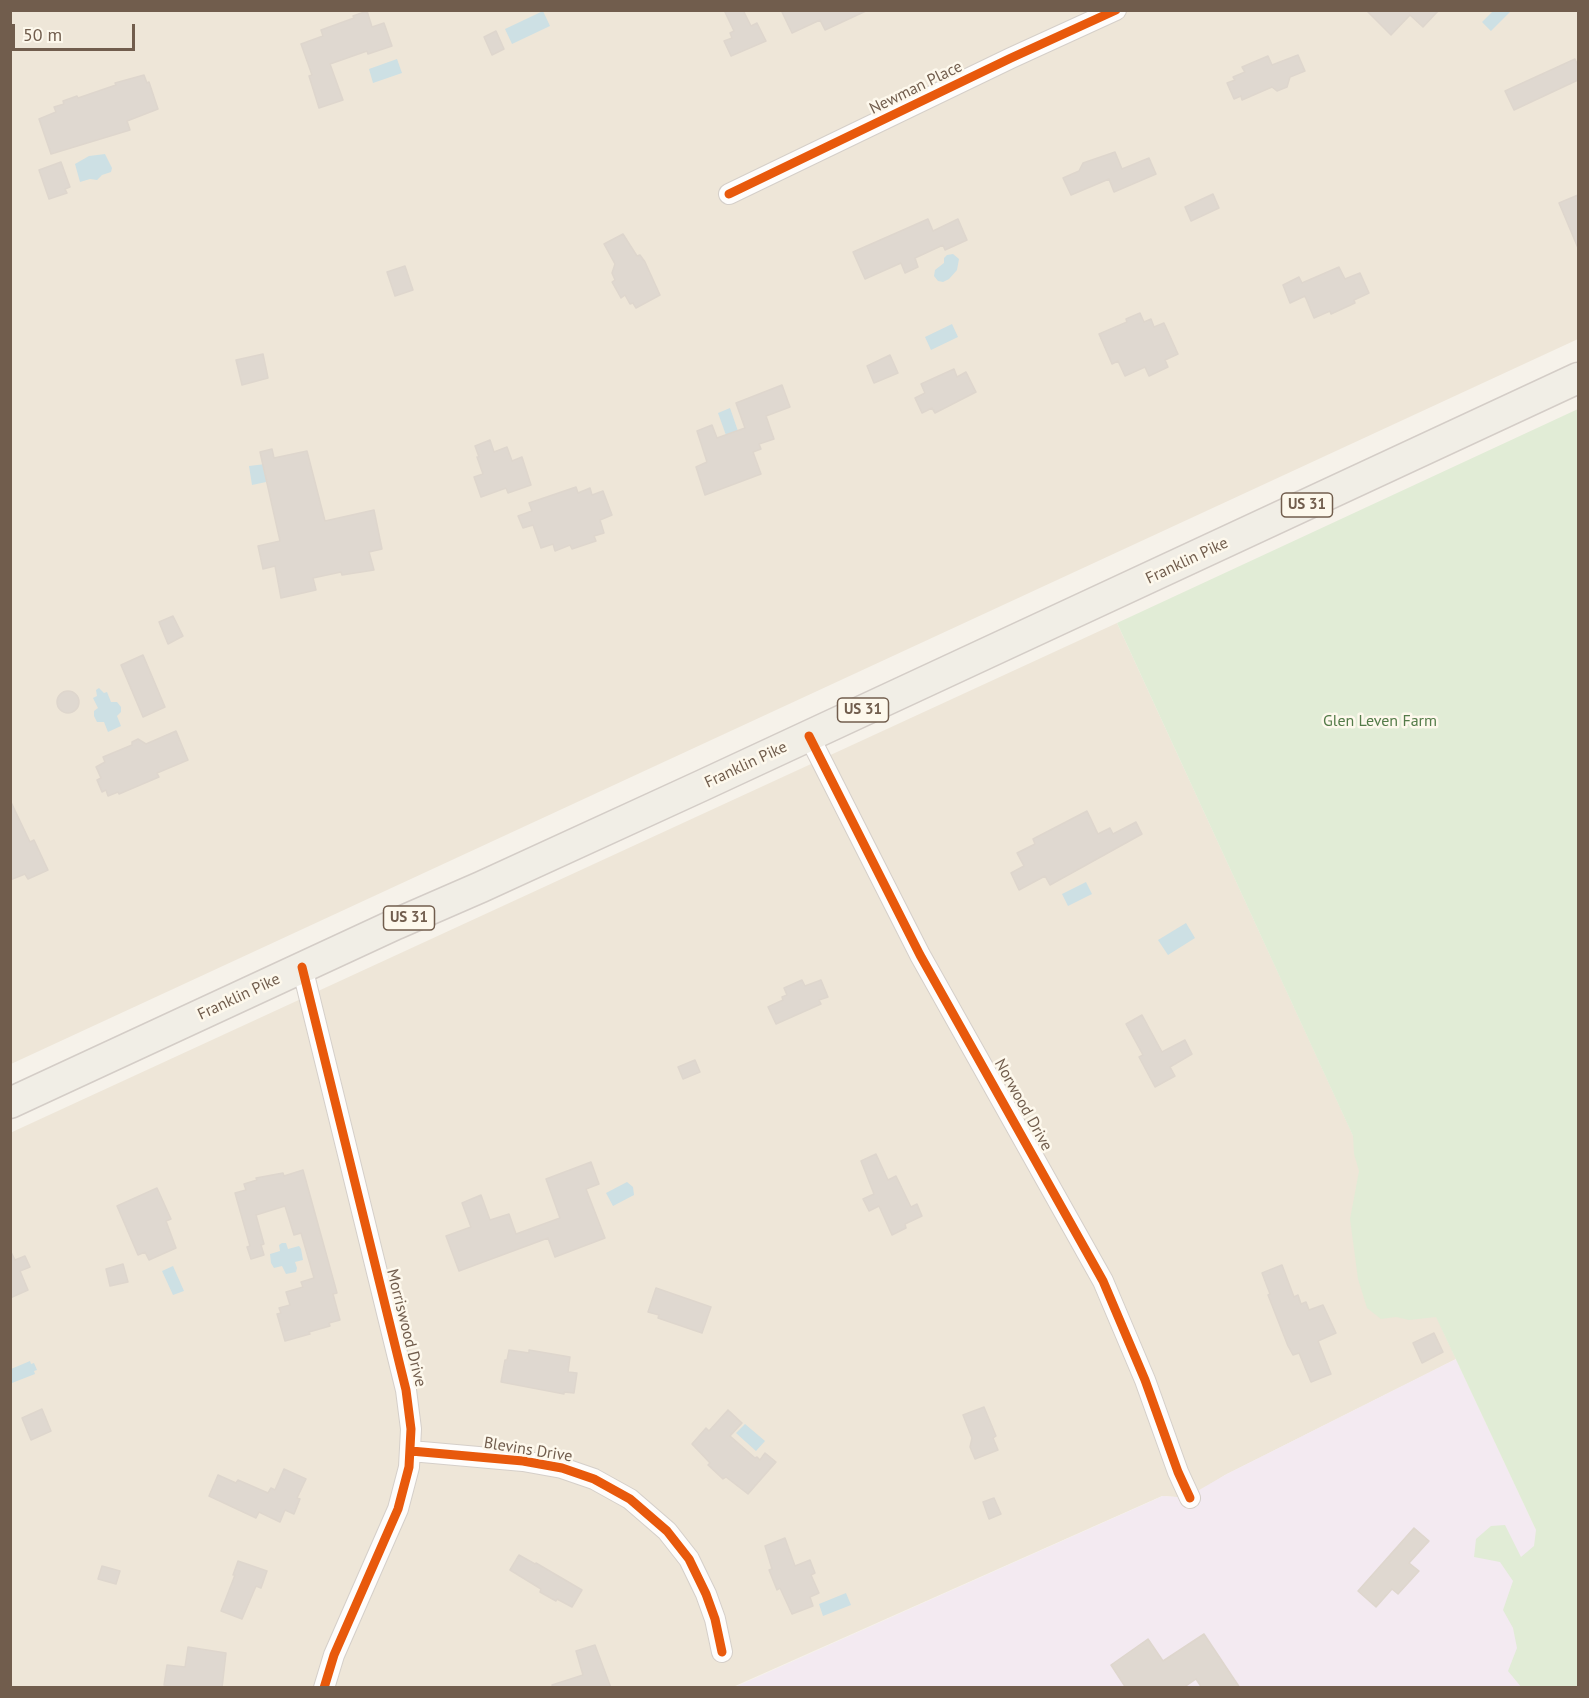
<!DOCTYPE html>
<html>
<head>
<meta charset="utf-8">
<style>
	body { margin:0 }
	#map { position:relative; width:1589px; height:1698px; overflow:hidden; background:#f6f2ea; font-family:"PT Sans",sans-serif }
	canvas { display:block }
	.frame { position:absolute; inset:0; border:12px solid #715d4d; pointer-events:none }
	.scale { position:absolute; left:12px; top:24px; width:123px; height:27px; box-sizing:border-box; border:3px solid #715d4d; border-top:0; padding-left:8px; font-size:18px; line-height:21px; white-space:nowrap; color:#715d4d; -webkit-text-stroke:4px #fdf8ec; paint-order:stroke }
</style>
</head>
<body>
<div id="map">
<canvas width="1589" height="1698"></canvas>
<div class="frame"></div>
<div class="scale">50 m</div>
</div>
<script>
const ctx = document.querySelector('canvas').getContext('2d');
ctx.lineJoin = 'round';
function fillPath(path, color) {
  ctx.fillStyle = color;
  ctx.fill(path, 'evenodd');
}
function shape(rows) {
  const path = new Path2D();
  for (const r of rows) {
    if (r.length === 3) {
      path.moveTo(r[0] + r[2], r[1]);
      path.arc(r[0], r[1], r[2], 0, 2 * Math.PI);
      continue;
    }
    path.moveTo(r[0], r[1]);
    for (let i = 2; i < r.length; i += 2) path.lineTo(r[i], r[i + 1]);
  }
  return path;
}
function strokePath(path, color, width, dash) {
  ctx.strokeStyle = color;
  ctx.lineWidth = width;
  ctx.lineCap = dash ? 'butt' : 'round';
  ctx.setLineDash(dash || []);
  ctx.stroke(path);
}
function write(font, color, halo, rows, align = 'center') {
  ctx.font = font + ' "PT Sans",sans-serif';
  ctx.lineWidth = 5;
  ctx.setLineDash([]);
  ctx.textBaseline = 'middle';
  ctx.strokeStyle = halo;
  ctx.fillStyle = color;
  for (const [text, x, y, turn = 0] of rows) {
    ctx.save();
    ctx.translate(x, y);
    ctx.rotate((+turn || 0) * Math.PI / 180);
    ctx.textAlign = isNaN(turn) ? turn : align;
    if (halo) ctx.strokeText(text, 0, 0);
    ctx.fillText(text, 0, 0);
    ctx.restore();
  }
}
const residential = shape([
	[10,11,1578,11,1578,339,11,1064],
	[1117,623,1456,1359,1225,1475,1190,1498,1162,1496,733,1687,11,1687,10,1133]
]);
const education = shape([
	[1456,1359,1545,1549,1563,1688,733,1688,1163,1496,1190,1498,1194,1493,1225,1475]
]);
const green = shape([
	[1578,409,1578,1687,1522,1688,1508,1671,1517,1648,1513,1628,1503,1610,1513,1581,1500,1562,1474,1557,1476,1539,1491,1526,1505,1525,1521,1557,1534,1546,1536,1530,1436,1317,1409,1320,1396,1317,1381,1319,1367,1308,1358,1279,1350,1219,1359,1171,1354,1154,1353,1136,1117,623]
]);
const water = shape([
	[543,11,550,26,512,44,505,29],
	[1493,11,1511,11,1491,31,1482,22],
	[397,59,402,73,373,83,369,69],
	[105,154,112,168,111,172,102,175,97,180,90,179,80,182,75,164,89,156],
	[953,254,959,259,957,270,949,279,943,282,938,281,934,276,935,270,944,263,944,258,947,255],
	[952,324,958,337,931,350,925,337],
	[730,408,739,434,727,438,718,413],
	[282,462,285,478,252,485,249,466],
	[99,688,104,693,107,692,111,702,117,702,121,707,121,712,117,716,121,726,108,732,104,722,97,722,94,716,94,711,98,708,93,698,97,696,96,690],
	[1086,882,1092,894,1068,906,1062,894],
	[1186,923,1195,938,1168,955,1158,940],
	[627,1182,633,1187,634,1195,613,1206,606,1193],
	[282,1243,286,1243,288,1249,299,1246,301,1249,303,1260,295,1262,297,1268,296,1272,286,1274,282,1266,274,1268,271,1263,270,1254,280,1251,279,1245],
	[173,1266,184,1291,173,1295,162,1271],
	[30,1361,31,1364,34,1363,37,1370,34,1371,35,1374,12,1383,11,1369],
	[745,1424,765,1441,756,1451,736,1433],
	[846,1593,851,1605,823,1616,819,1604]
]);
const building = shape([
	[724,10,743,10,751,26,757,23,766,41,731,56,724,41,732,38,730,33,734,31,724,10],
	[781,10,868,10,825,30,820,20,792,33,781,10],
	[1366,10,1439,10,1423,27,1410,15,1391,35,1366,10],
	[367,11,372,27,384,23,392,46,368,54,367,51,330,64,343,100,319,108,309,76,312,75,301,44,323,36,321,30,354,18,353,16,367,11],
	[496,31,504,49,492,55,484,37,496,31],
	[1298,55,1305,71,1290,77,1287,87,1277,91,1272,87,1242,100,1241,96,1234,99,1227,83,1235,80,1233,77,1245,72,1242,67,1268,56,1272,65,1298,55],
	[1575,59,1578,66,1578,80,1514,110,1505,91,1575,59],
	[144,75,147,83,149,82,158,109,127,121,130,130,51,154,39,119,56,112,54,107,64,104,63,101,77,96,78,98,116,85,115,83,144,75],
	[1115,152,1122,169,1149,158,1156,174,1114,192,1109,179,1071,195,1063,178,1079,171,1083,163,1115,152],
	[61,162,70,187,65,189,67,193,49,199,39,170,61,162],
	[1213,194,1219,208,1191,221,1185,207,1213,194],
	[1578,195,1578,248,1559,203,1578,195],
	[928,219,933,231,958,219,967,240,945,250,943,245,915,258,918,267,905,273,901,263,865,279,853,252,928,219],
	[623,234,637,256,640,255,645,262,660,295,636,308,633,303,630,304,625,295,621,298,612,282,615,280,612,273,615,264,604,244,623,234],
	[405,266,413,290,395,296,387,272,405,266],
	[1339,267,1345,279,1360,273,1369,293,1354,300,1355,303,1331,314,1330,311,1314,318,1305,296,1290,303,1283,285,1299,277,1302,283,1339,267],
	[1140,313,1144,322,1151,319,1154,327,1164,323,1178,354,1165,360,1168,367,1149,376,1145,367,1125,376,1118,361,1112,364,1099,334,1127,322,1126,319,1140,313],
	[263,354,268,378,242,385,236,360,263,354],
	[890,355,898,373,874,383,867,366,890,355],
	[954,369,957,377,966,372,976,392,935,413,932,408,922,413,915,398,925,393,921,384,954,369],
	[782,385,790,407,766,416,774,439,759,444,761,449,753,452,761,474,705,495,696,467,707,462,697,431,712,425,717,438,745,428,736,403,782,385],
	[490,440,494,452,507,447,512,461,522,457,531,485,508,493,506,488,481,497,474,477,483,474,477,457,479,457,475,446,490,440],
	[272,449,274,458,307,451,325,521,374,510,382,549,369,552,374,570,342,575,341,572,313,578,316,590,281,598,275,566,263,569,258,546,280,541,260,452,272,449],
	[576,487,578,493,590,488,592,495,603,491,612,515,600,520,604,533,594,536,596,541,572,549,570,545,555,551,553,544,541,548,533,525,523,528,518,516,532,511,529,503,576,487],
	[173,616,183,636,168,644,159,622,173,616],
	[143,655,165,707,143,717,121,665,143,655],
	[68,702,11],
	[176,731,188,760,157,773,159,777,119,794,118,792,108,796,106,790,102,792,97,780,101,778,96,767,105,762,103,757,132,745,132,742,138,739,146,744,176,731],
	[10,800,30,842,34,840,48,870,28,879,25,874,10,880,10,800],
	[1087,811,1098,834,1110,828,1113,834,1136,822,1142,834,1050,885,1045,876,1019,890,1011,873,1024,866,1017,853,1035,844,1033,839,1087,811],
	[802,980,805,986,821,980,828,997,819,1000,821,1004,776,1024,768,1007,783,1000,782,997,787,995,784,988,802,980],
	[1142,1015,1162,1052,1185,1040,1192,1054,1170,1067,1175,1076,1155,1087,1139,1057,1143,1055,1126,1024,1142,1015],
	[695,1060,700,1072,683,1079,678,1067,695,1060],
	[876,1154,888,1180,896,1176,911,1207,917,1204,922,1216,905,1224,906,1228,892,1235,879,1206,869,1211,863,1199,874,1194,861,1161,876,1154],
	[591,1162,599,1184,586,1189,605,1238,555,1257,548,1238,459,1271,446,1236,471,1227,462,1203,481,1195,490,1220,509,1214,516,1234,560,1218,546,1179,591,1162],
	[303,1170,337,1293,333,1294,340,1320,329,1323,330,1326,309,1332,310,1334,285,1341,277,1314,281,1313,279,1308,290,1305,286,1292,303,1287,301,1282,314,1278,301,1233,294,1235,285,1206,256,1215,264,1244,261,1245,264,1255,251,1259,247,1247,250,1246,235,1193,246,1190,244,1184,257,1180,256,1178,283,1173,284,1176,303,1170],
	[157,1188,171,1219,166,1221,176,1248,149,1260,145,1252,138,1255,117,1206,157,1188],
	[10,1250,15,1260,25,1256,30,1267,20,1271,28,1290,10,1298,10,1250],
	[123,1264,128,1282,110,1286,106,1269,123,1264],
	[1282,1265,1294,1297,1298,1295,1301,1304,1306,1302,1309,1310,1323,1305,1336,1333,1318,1341,1331,1374,1311,1382,1299,1353,1293,1355,1288,1346,1268,1295,1270,1294,1262,1273,1282,1265],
	[656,1288,711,1307,702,1333,658,1318,659,1315,648,1312,656,1288],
	[1434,1333,1443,1352,1422,1363,1413,1343,1434,1333],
	[509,1350,529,1353,529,1350,570,1357,568,1372,577,1373,574,1393,564,1392,564,1394,501,1382,505,1360,507,1360,509,1350],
	[984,1407,996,1436,993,1438,998,1450,975,1459,970,1447,972,1438,963,1415,984,1407],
	[42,1409,51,1431,31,1440,22,1418,42,1409],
	[728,1410,742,1423,730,1436,755,1458,757,1457,760,1460,765,1453,776,1462,748,1494,726,1477,723,1479,708,1465,710,1463,692,1444,706,1428,709,1431,728,1410],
	[284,1469,306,1479,297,1498,300,1499,294,1514,285,1510,280,1522,259,1512,256,1518,209,1496,218,1475,236,1483,238,1480,268,1493,271,1488,275,1490,284,1469],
	[994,1498,1001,1514,989,1519,983,1502,994,1498],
	[1414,1528,1429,1541,1409,1563,1419,1571,1398,1594,1392,1589,1376,1607,1358,1591,1414,1528],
	[785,1538,795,1566,810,1560,815,1573,811,1575,819,1593,810,1597,813,1606,792,1614,780,1588,777,1590,769,1570,772,1569,765,1546,785,1538],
	[519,1555,535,1564,536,1563,582,1590,572,1607,557,1599,556,1601,540,1592,541,1589,510,1570,519,1555],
	[238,1561,267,1571,261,1588,256,1586,242,1619,221,1611,235,1575,233,1575,238,1561],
	[102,1566,120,1571,116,1584,98,1579,102,1566],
	[1204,1634,1240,1688,1202,1688,1196,1679,1183,1688,1126,1688,1111,1665,1148,1639,1163,1661,1204,1634],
	[595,1645,611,1688,553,1688,552,1685,583,1675,576,1651,595,1645],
	[188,1647,226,1653,222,1688,176,1688,164,1685,167,1665,185,1667,188,1647]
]);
const minor = shape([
	[729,194,1011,58,1116,10],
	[809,736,920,955,1103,1281,1145,1380,1178,1472,1190,1498],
	[302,967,406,1390,411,1429,409,1467,398,1509,334,1655,324,1688],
	[411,1451,523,1461,562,1468,594,1479,630,1499,667,1531,689,1559,706,1594,715,1619,722,1652]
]);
const primary = shape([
	[10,1103,396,924,481,887,701,786,1578,378]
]);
const cycleway = shape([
	[729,194,1011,58,1116,10],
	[809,736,920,955,1103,1281,1145,1380,1178,1472,1190,1498],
	[302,967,406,1390,411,1429,409,1467,398,1509,334,1655,324,1688],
	[411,1451,523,1461,562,1468,594,1479,630,1499,667,1531,689,1559,706,1594,715,1619,722,1652]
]);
const shields = [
	[1307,505,51],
	[863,710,51],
	[409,918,51]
];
const shieldNames = [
	["US 31",1307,505],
	["US 31",863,710],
	["US 31",409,918]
];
const streetNames = [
	["Newman Place",916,88,-26],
	["Franklin Pike",1187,561,-25],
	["Franklin Pike",746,765,-25],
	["Franklin Pike",239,997,-25],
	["Norwood Drive",1023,1105,61],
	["Morriswood Drive",406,1328,76],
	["Blevins Drive",528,1450,9]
];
const parkNames = [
	["Glen Leven Farm",1380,721]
];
fillPath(residential, '#eee6d8');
fillPath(education, '#f3eaf1');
fillPath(green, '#e1ecd6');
fillPath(water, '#cde0e4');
fillPath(building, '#dfd8d0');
strokePath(building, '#ded6cd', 1.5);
strokePath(minor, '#d5cfc9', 22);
strokePath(primary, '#d4cdc7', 33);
strokePath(minor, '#fefdfc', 20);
strokePath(primary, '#f1eee6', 30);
strokePath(cycleway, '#e8590c', 9);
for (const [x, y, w] of shields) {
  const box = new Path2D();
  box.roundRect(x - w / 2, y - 12, w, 24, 4.5);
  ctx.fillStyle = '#fdf8ec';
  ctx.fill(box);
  strokePath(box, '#715d4d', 1.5);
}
write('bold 15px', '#715d4d', null, shieldNames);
write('16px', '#715d4d', '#fdf8ec', streetNames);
write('16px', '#547b49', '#fdf8ec', parkNames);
</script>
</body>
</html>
